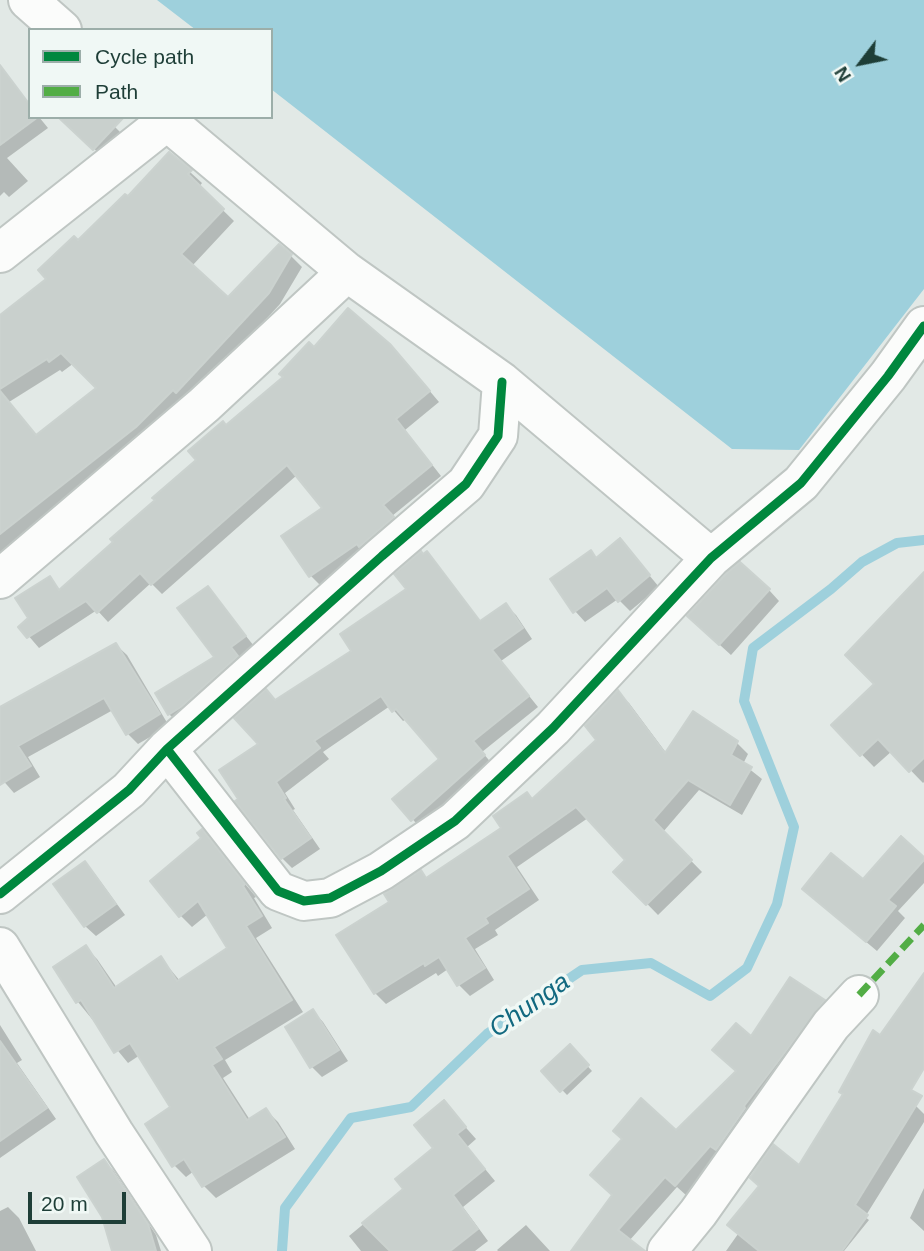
<!DOCTYPE html>
<html>
<head>
<meta charset="utf-8">
<style>
	body { margin:0 }
	#map { position:relative; width:924px; height:1251px; overflow:hidden; background:#e2e9e6; font-family:Helvetica,sans-serif }
	canvas { display:block }
	.legend { position:absolute; left:28px; top:28px; width:245px; height:91px; box-sizing:border-box; background:#f0f8f5; border:2px solid #9caea9; margin:0; padding:9px 12px; list-style:none; font-size:21px; color:#1e3e37 }
	.legend li { display:flex; align-items:center; gap:14px; height:35px }
	.legend b { width:35px; border:2px solid #9caea9 }
	.north { position:absolute; left:826px; top:28px; width:70px; height:70px; -webkit-text-stroke:5px #f0f8f5; paint-order:stroke; rotate:238deg; font-size:19px; font-weight:700; line-height:28px; text-align:center; color:#1e3e37 }
	.north::after { content:''; display:block; margin:auto; width:24px; height:32px; background:#1e3e37; clip-path:polygon(50% 0,100% 100%,50% 72%,0 100%) }
	.scale { position:absolute; left:28px; top:1192px; width:98px; height:32px; box-sizing:border-box; border:4px solid #1e3e37; border-top:0; padding-left:9px; font-size:21px; line-height:24px; white-space:nowrap; color:#1e3e37; -webkit-text-stroke:5px #f0f8f5; paint-order:stroke }
</style>
</head>
<body>
<div id="map">
<canvas width="924" height="1251"></canvas>
<ul class="legend">
<li><b style="height:9px;background:#00873e"></b>Cycle path</li>
<li><b style="height:9px;background:#52ad45"></b>Path</li>
</ul>
<div class="north">N</div>
<div class="scale">20 m</div>
</div>
<script>
const ctx = document.querySelector('canvas').getContext('2d');
ctx.lineJoin = 'round';
function fillPath(path, color) {
  ctx.fillStyle = color;
  ctx.fill(path, 'evenodd');
}
function shape(rows) {
  const path = new Path2D();
  for (const r of rows) {
    path.moveTo(r[0], r[1]);
    for (let i = 2; i < r.length; i += 2) path.lineTo(r[i], r[i + 1]);
  }
  return path;
}
function strokePath(path, color, width, dash) {
  ctx.strokeStyle = color;
  ctx.lineWidth = width;
  ctx.lineCap = dash ? 'butt' : 'round';
  ctx.setLineDash(dash || []);
  ctx.stroke(path);
}
function write(font, color, halo, rows, align = 'center') {
  ctx.font = font + ' Helvetica,sans-serif';
  ctx.lineWidth = 7;
  ctx.setLineDash([]);
  ctx.textBaseline = 'middle';
  ctx.strokeStyle = halo;
  ctx.fillStyle = color;
  for (const [text, x, y, turn = 0] of rows) {
    ctx.save();
    ctx.translate(x, y);
    ctx.rotate((+turn || 0) * Math.PI / 180);
    ctx.textAlign = isNaN(turn) ? turn : align;
    if (halo) ctx.strokeText(text, 0, 0);
    ctx.fillText(text, 0, 0);
    ctx.restore();
  }
}
const water = shape([
	[157,0,924,0,924,289,799,450,732,449,271,89,271,30,196,30]
]);
const shadow = shape([
	[12,84,30,104,30,117,39,117,48,128,7,158,28,181,9,197,4,192,0,196,0,94],
	[60,117,105,117,125,137,105,159],
	[190,172,202,183,199,187,234,221,192,266,228,300,291,256,302,267,280,304,189,403,0,553,0,317,49,279,78,242,128,199],
	[74,363,99,388,37,436,9,402,60,370,62,372],
	[314,350,400,356,439,402,405,430,441,476,392,516,402,528,321,586,311,576,325,508,297,475,162,594,151,583,108,622,97,610,39,648,21,627,30,619,50,578,61,591,115,542,199,461,226,427,285,378],
	[620,540,659,587,630,611,618,599,585,622,575,611,591,552,597,559],
	[427,553,481,622,505,605,516,615,532,639,501,661,538,707,482,752,494,766,422,830,395,799,441,759,407,719,403,721,390,706,323,752,329,759,285,793,295,809,293,810,320,849,292,868,282,858,260,745,276,702,353,651,408,589,423,556],
	[924,575,924,782,923,783,892,751,874,767,833,725,877,684],
	[208,589,254,646,239,657,246,666,178,723,169,714,216,657],
	[769,590,779,601,731,655,700,627],
	[116,645,127,655,169,726,138,744,128,734,113,710,28,757,40,777,14,793,0,777,0,709],
	[618,693,629,703,667,754,737,743,748,754,743,764,762,779,742,815,699,790,663,832,702,872,658,915,616,872,627,860,588,818,517,867,539,900,495,930,498,935,475,949,494,980,470,996,459,985,448,969,438,976,436,973,386,1004,375,993,392,902,421,873,428,880,504,829,598,740],
	[202,832,256,897,254,898,272,928,256,938,303,1012,225,1060,232,1072,223,1078,250,1120,266,1110,278,1122,295,1149,216,1198,204,1186,194,1171,186,1177,174,1165,173,1108,140,1055,128,1063,78,1002,85,947,97,959,117,988,161,958,180,981,230,949,208,914,192,927,180,915,204,838],
	[924,859,924,883,898,911,905,918,877,951,815,899],
	[85,863,95,874,125,915,96,936,85,926],
	[824,1001,835,1012,687,1196,677,1187,629,1241,641,1251,573,1251,676,1132,738,1071,752,1039],
	[313,1011,323,1022,348,1061,322,1077,312,1067],
	[0,1025,22,1060,17,1063,56,1119,0,1158],
	[570,1047,592,1071,567,1095,544,1071],
	[444,1103,476,1139,467,1147,495,1181,463,1207,488,1241,475,1251,361,1251,349,1236,406,1189,436,1148],
	[916,1106,924,1114,924,1122,865,1217,869,1220,844,1251,726,1251,738,1234,800,1168],
	[103,1161,113,1170,156,1235,161,1251,114,1251],
	[924,1188,924,1231,910,1218],
	[8,1207,19,1218,36,1251,0,1251,0,1211],
	[526,1225,550,1251,498,1251,497,1250]
]);
const stream = shape([
	[282,1251,285,1208,351,1118,411,1107,487,1034,582,970,651,963,710,996,747,968,777,904,794,827,744,701,753,648,831,589,862,562,897,543,924,540]
]);
const building = shape([
	[0,65,30,105,30,117,38,117,0,145,0,65],
	[58,117,124,117,93,150,58,117],
	[169,152,192,170,188,174,224,209,181,254,228,297,279,244,292,254,269,293,176,393,173,390,136,427,0,534,0,391,36,435,96,388,61,353,49,362,47,359,0,389,0,315,46,279,38,270,74,236,78,240,125,194,128,196,169,152],
	[348,308,390,344,430,391,396,419,432,465,383,505,394,517,359,547,357,544,309,577,281,536,322,508,287,465,151,585,140,573,97,613,86,601,27,638,18,627,28,618,15,598,50,576,59,590,113,542,110,539,155,500,152,498,196,460,188,451,223,421,226,425,283,377,279,374,309,342,314,347,348,308],
	[620,538,650,575,618,602,607,588,573,613,550,579,591,550,596,558,620,538],
	[421,551,423,554,427,551,480,621,506,603,523,628,492,650,529,696,473,741,485,755,411,821,392,799,439,759,396,709,392,712,381,696,314,741,320,748,276,782,286,798,284,799,311,838,281,859,235,801,238,799,219,770,258,744,234,718,266,689,275,700,351,651,340,634,406,589,394,574,421,551],
	[740,562,770,589,719,645,687,616,726,574,740,562],
	[924,572,924,758,909,772,878,739,860,756,831,725,874,684,845,655,924,572],
	[208,586,246,636,231,647,238,656,181,707,168,715,155,693,214,657,177,608,208,586],
	[116,643,160,714,126,735,104,698,18,746,31,766,0,785,0,707,116,643],
	[618,690,665,753,693,711,738,741,731,755,752,767,730,805,688,780,653,820,692,860,646,905,613,872,625,860,576,807,507,856,529,889,485,918,488,923,465,938,485,968,457,986,439,957,425,966,424,963,374,994,336,935,389,902,384,894,421,870,426,878,501,828,493,816,527,792,532,799,596,740,585,726,618,690],
	[202,829,245,884,243,886,262,916,246,926,292,1000,214,1047,222,1059,212,1065,247,1120,266,1108,285,1137,202,1187,184,1159,172,1167,145,1124,170,1107,130,1043,114,1053,81,1000,76,1003,53,967,86,945,114,988,161,956,177,981,227,948,198,901,179,917,150,881,201,838,197,833,202,829],
	[901,836,924,857,924,860,888,900,896,906,866,942,802,889,831,853,863,879,901,836],
	[85,861,116,904,84,927,53,884,85,861],
	[924,973,924,1068,911,1090,922,1096,855,1205,868,1215,842,1251,759,1251,727,1225,759,1186,750,1178,773,1144,799,1165,843,1094,839,1092,873,1030,880,1035,924,973],
	[790,977,825,1000,744,1106,745,1108,716,1150,710,1146,675,1186,665,1177,618,1230,645,1251,571,1251,612,1195,590,1175,622,1139,613,1131,641,1098,676,1130,736,1071,712,1050,736,1023,751,1036,790,977],
	[313,1009,339,1050,310,1068,285,1027,313,1009],
	[0,1041,47,1108,0,1141,0,1041],
	[570,1044,589,1065,560,1092,541,1071,570,1044],
	[444,1100,466,1127,457,1134,485,1169,453,1195,478,1229,450,1251,390,1251,362,1223,403,1189,395,1179,433,1148,414,1125,444,1100],
	[104,1159,148,1224,156,1251,112,1251,102,1217,77,1177,104,1159]
]);
const minor = shape([
	[28,0,62,30],
	[162,117,347,272,502,382,711,558],
	[0,253,167,121],
	[0,579,204,405,347,272],
	[167,749,278,891,304,901,330,898,381,871,455,821,553,728,711,558,801,483,888,376,924,326],
	[0,894,129,790,167,749,382,556,466,484,498,436,502,382],
	[0,947,114,1133,192,1251],
	[667,1251,698,1213,831,1025,859,995]
]);
const quiet = shape([
	[859,995,924,925]
]);
const cycleway = shape([
	[167,749,278,891,304,901,330,898,381,871,455,821,553,728,711,558,801,483,888,376,924,326],
	[0,894,129,790,167,749,382,556,466,484,498,436,502,382]
]);
const waterNames = [
	["Chunga",530,1006,-35]
];
fillPath(water, '#9ed0dc');
fillPath(shadow, '#0003');
strokePath(stream, '#9ed0dc', 10);
fillPath(building, '#c9d0cd');
strokePath(building, '#cbd2cf', 2);
strokePath(minor, '#bfc6c3', 42);
strokePath(minor, '#fbfcfb', 38);
strokePath(quiet, '#52ad45', 7, [14, 7]);
strokePath(cycleway, '#00873e', 9);
write('italic 26px', '#126980', '#f0f8f5', waterNames);
</script>
</body>
</html>
